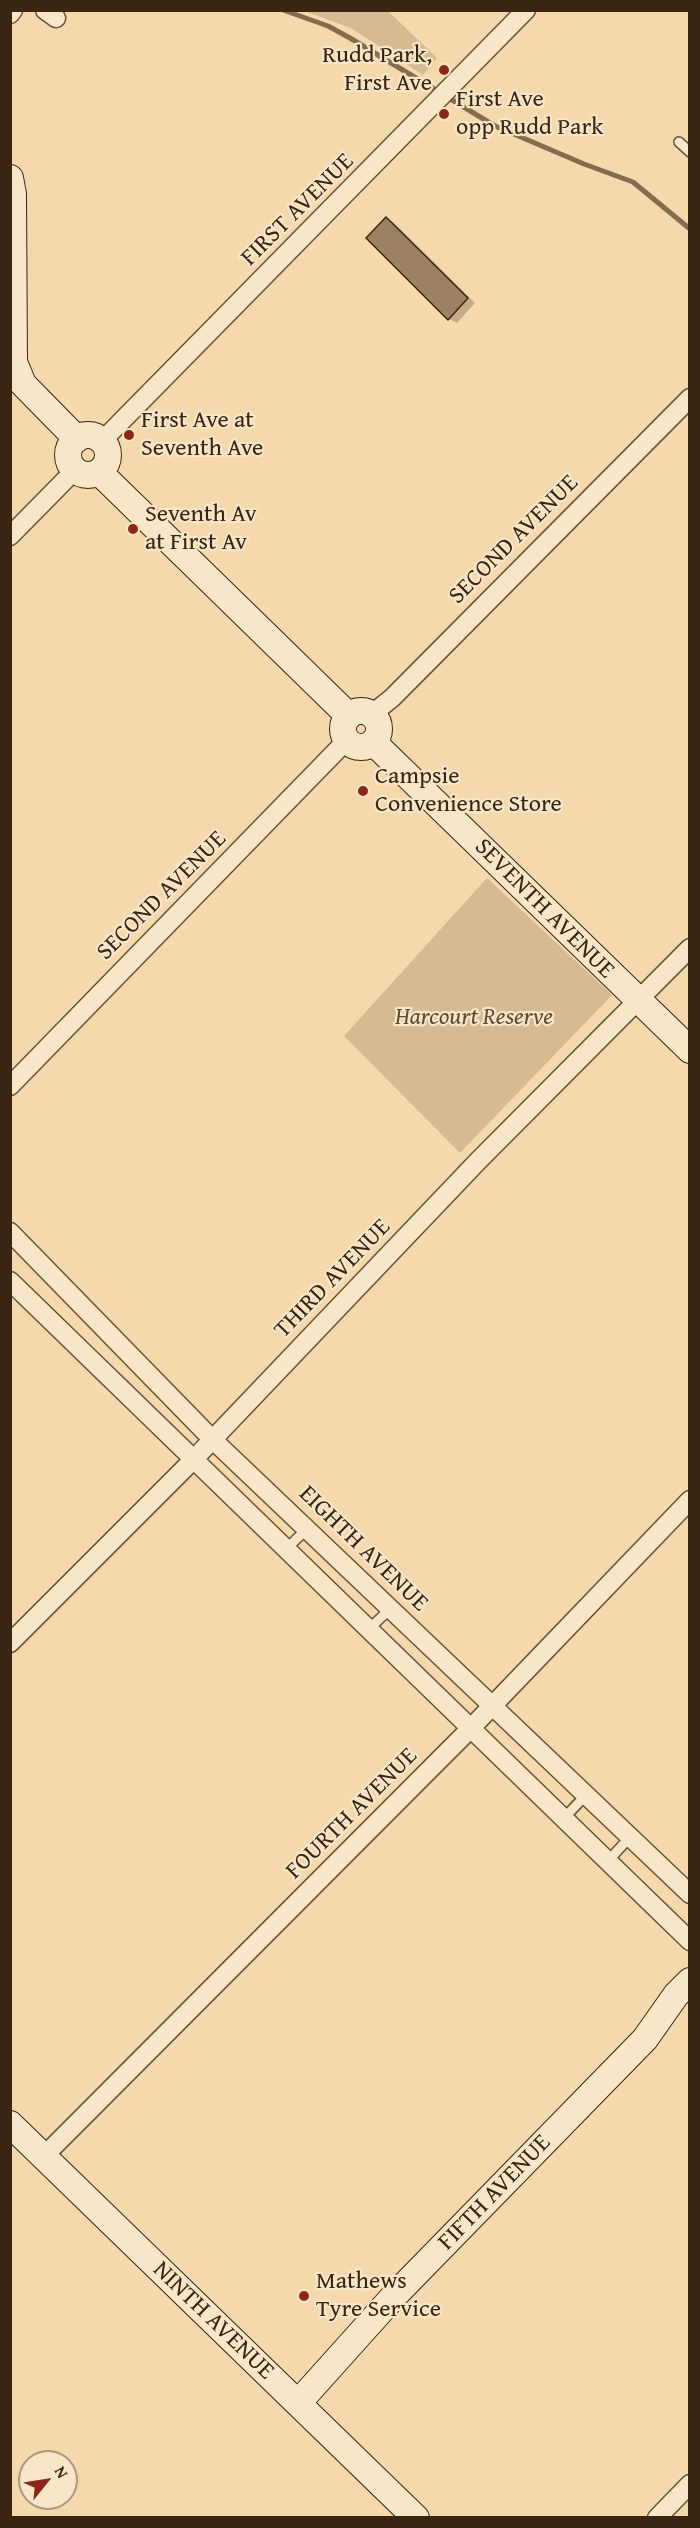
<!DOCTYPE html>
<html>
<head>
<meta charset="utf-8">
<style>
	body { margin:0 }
	#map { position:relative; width:700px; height:2528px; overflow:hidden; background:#f5d8ac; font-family:"Gentium Book Plus",serif }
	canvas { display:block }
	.frame { position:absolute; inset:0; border:12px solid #3a2512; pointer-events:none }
	.north { position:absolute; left:18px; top:2450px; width:60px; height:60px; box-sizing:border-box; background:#f8e6c9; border:2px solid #ac9980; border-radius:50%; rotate:60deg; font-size:16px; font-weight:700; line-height:24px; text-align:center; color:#3a2512 }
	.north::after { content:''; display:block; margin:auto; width:21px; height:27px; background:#8f2418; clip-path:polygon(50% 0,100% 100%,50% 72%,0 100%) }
</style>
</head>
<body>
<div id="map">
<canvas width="700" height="2528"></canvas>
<div class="frame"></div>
<div class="north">N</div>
</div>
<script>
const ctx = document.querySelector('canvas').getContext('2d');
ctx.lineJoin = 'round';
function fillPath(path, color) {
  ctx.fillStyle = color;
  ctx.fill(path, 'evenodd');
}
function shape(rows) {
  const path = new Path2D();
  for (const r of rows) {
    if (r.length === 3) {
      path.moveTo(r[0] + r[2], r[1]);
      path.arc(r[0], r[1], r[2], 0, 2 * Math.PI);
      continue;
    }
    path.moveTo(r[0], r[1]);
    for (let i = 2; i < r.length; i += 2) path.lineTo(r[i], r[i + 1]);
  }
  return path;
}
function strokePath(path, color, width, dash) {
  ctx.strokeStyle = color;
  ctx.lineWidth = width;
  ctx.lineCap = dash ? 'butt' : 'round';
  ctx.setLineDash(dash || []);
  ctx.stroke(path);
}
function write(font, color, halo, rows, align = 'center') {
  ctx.font = font + ' "Gentium Book Plus",serif';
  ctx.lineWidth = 4.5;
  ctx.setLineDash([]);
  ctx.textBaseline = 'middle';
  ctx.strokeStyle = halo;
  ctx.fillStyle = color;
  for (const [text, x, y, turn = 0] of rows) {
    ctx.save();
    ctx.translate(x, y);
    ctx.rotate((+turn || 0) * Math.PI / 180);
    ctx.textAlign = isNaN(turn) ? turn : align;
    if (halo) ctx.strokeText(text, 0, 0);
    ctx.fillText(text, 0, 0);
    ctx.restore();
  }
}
const green = shape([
	[304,11,388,11,437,58,423,75,351,28],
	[487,878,612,995,460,1153,344,1036]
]);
const shadow = shape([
	[386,219,394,223,475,303,457,323,449,319,368,238]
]);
const stream = shape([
	[283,10,328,26,350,38,495,126,584,164,633,182,690,229]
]);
const building = shape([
	[386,217,468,298,448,320,366,238,386,217]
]);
const lane = shape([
	[679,142,690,152],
	[286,1549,307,1529],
	[369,1629,390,1609],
	[564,1818,586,1795],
	[608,1861,630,1837]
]);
const street = shape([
	[45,10,56,18],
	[10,14,13,10],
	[102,441,526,10],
	[10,536,75,470],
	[372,714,392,698,690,398],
	[10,1086,347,740],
	[10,1232,212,1439,690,1894],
	[10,1281,690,1941],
	[10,1643,194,1459,478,1161,690,948],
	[43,2157,471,1728,690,1500],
	[657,2518,690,2484]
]);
const secondary = shape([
	[10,178,13,194,14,362,23,384,77,439],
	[88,455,20],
	[99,472,349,716],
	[361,729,18],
	[373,742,690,1050],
	[10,2124,416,2518],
	[298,2403,394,2296,645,2039,676,1995,690,1981]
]);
const markers = [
	[444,70,6,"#8f2418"],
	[444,114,6,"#8f2418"],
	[129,435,6,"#8f2418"],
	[133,529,6,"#8f2418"],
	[363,791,6,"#8f2418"],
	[304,2296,6,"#8f2418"]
];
const poiNames = [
	["Rudd Park,",432,56,"right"],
	["First Ave",432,84,"right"],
	["First Ave",456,100],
	["opp Rudd Park",456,128],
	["First Ave at",141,421],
	["Seventh Ave",141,449],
	["Seventh Av",145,515],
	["at First Av",145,543],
	["Campsie",375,777],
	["Convenience Store",375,805],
	["Mathews",316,2282],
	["Tyre Service",316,2310]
];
const streetNames = [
	["FIRST AVENUE",298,210,-45],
	["SECOND AVENUE",514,540,-45],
	["SECOND AVENUE",162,896,-45],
	["SEVENTH AVENUE",544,909,45],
	["THIRD AVENUE",333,1279,-46],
	["EIGHTH AVENUE",363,1549,44],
	["FOURTH AVENUE",352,1814,-45],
	["FIFTH AVENUE",495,2193,-46],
	["NINTH AVENUE",213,2321,44]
];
const parkNames = [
	["Harcourt Reserve",474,1018]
];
fillPath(green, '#d5ba92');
fillPath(shadow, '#0003');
strokePath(stream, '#846c4f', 5);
fillPath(building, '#9b8262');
strokePath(building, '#3a2512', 1.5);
strokePath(lane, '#695238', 12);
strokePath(street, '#695238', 21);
strokePath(secondary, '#3a2512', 28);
strokePath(lane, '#f8e6c9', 9);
strokePath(street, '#f8e6c9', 18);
strokePath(secondary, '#f8e6c9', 26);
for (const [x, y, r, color] of markers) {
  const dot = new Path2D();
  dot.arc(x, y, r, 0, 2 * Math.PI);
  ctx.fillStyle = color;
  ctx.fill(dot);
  strokePath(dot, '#f8e6c9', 2);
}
write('24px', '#3a2512', '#f8e6c9', poiNames, 'left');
write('24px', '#3a2512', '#f8e6c9', streetNames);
write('italic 24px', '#614a32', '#f8e6c9', parkNames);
</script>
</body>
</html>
